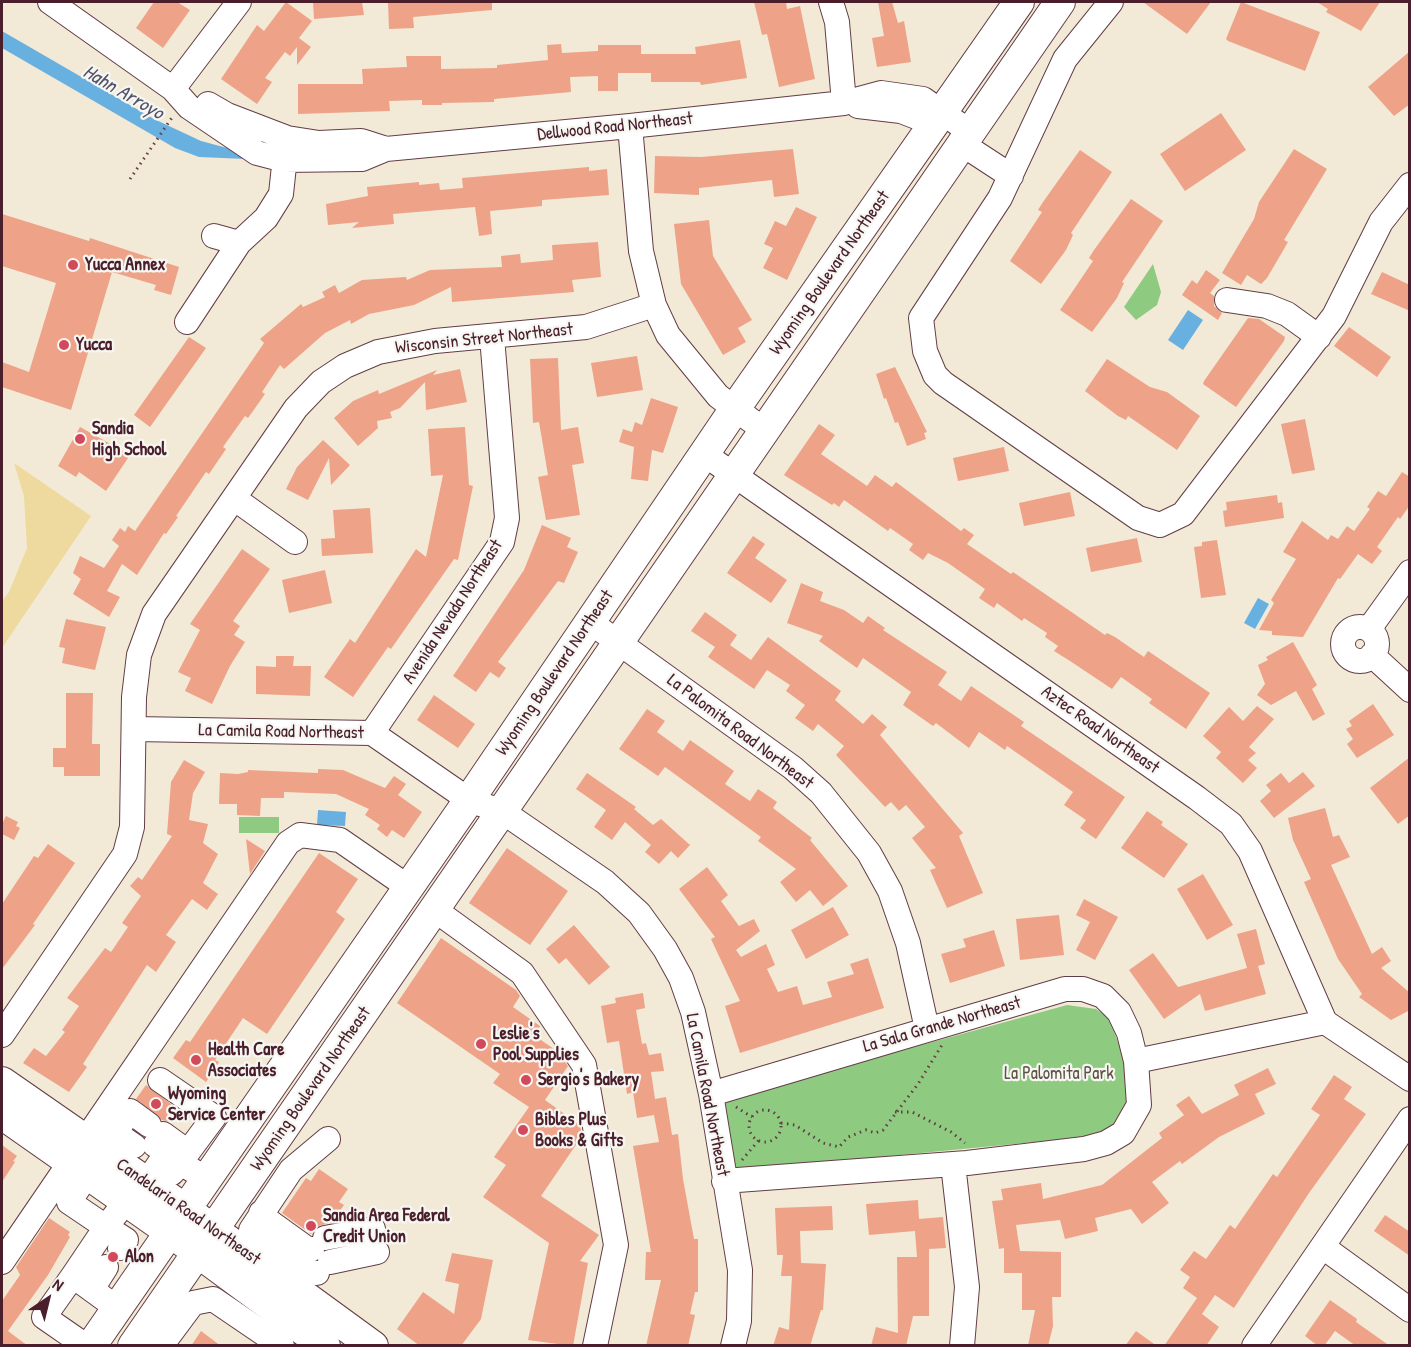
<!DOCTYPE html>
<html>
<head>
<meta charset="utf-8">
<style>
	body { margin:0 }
	#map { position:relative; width:1411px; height:1347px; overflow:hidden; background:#f2ead7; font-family:"Patrick Hand",sans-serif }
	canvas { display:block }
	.frame { position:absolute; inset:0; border:3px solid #4a1f2b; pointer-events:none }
	.north { position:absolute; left:18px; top:1269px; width:60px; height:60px; -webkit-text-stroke:4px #f6f6f2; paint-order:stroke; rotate:35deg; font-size:16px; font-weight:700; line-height:24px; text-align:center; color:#4a1f2b }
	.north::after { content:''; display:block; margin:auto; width:21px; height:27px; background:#4a1f2b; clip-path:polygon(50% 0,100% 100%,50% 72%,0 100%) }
</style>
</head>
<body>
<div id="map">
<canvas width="1411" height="1347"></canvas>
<div class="frame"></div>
<div class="north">N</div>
</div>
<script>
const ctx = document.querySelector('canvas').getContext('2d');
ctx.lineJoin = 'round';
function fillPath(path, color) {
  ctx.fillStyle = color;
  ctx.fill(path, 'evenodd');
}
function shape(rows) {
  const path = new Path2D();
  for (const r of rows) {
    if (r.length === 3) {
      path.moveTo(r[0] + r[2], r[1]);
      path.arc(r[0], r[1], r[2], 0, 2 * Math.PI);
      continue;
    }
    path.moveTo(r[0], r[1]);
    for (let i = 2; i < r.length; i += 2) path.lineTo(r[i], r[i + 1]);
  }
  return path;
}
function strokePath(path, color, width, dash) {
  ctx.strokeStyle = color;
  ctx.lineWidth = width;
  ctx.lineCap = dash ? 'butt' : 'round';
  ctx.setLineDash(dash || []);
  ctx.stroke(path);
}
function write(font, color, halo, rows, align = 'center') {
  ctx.font = font + ' "Patrick Hand",sans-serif';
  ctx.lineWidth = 4.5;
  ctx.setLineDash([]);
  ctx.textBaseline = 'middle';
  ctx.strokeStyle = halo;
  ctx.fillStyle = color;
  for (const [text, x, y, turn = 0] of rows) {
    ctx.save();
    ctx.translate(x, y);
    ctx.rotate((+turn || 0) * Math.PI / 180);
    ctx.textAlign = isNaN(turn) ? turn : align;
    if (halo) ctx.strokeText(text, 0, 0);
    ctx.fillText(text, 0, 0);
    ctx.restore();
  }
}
const green = shape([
	[1153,264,1161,292,1157,305,1136,320,1124,307],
	[239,817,279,817,279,833,239,833],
	[1067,1005,1096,1009,1110,1019,1125,1063,1129,1096,1124,1113,1114,1126,1098,1136,744,1170,735,1168,722,1104,729,1098]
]);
const sand = shape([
	[14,463,91,516,2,648,2,601,9,592,27,548,24,496]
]);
const water = shape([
	[2,31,154,119,201,141,227,148,246,159,199,157,175,148,2,48],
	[1188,310,1203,320,1183,350,1168,340],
	[1258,598,1269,604,1255,629,1244,623],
	[318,810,346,812,345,826,317,825]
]);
const building = shape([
	[154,2,177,2,190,10,163,48,136,28],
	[286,2,312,21,299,38,311,47,297,65,297,47,290,56,285,52,265,78,272,82,257,104,221,79,257,25,264,31],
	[313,2,362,2,364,15,314,19],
	[388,2,492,2,492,10,413,17,414,28,389,29],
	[754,2,786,2,787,9,800,6,815,79,779,87,767,34,762,35],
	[878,2,892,2,898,23,904,21,911,62,877,67,872,38,884,36],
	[1143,2,1211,2,1187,34],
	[1241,2,1320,32,1305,71,1228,41,1226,39],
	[1317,2,1380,2,1361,31,1326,12,1328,9],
	[740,40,747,78,701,85,700,82,651,82,651,73,618,73,618,91,598,91,598,76,570,77,571,92,494,99,494,102,442,103,442,105,422,105,422,100,389,101,390,111,298,114,298,84,363,84,362,69,407,67,406,56,441,56,441,69,497,68,497,65,548,60,547,45,561,44,562,53,598,51,598,45,641,45,641,54,696,54,695,47],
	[1410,51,1410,104,1394,116,1368,87],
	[1221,113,1246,150,1185,191,1160,154],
	[793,149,799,194,774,197,772,180,699,188,699,195,654,193,655,156,701,157],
	[1294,149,1327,169,1284,240,1288,242,1284,249,1267,278,1261,284,1247,275,1241,285,1222,273,1254,219,1259,202],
	[1080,150,1112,172,1071,233,1073,235,1066,250,1041,284,1010,261,1042,212,1038,210,1043,202],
	[589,167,589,171,607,169,609,195,542,200,542,206,490,211,492,234,479,236,475,207,393,214,394,224,352,228,359,222,328,225,326,204,368,196,367,187,419,182,419,185,439,183,440,190,463,188,462,178],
	[1131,199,1163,221,1122,282,1124,283,1117,298,1092,332,1060,310,1093,261,1089,258,1094,250],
	[796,207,817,217,787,280,763,268,773,248,764,244,775,221,786,226],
	[2,214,89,241,90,238,179,267,171,295,154,290,156,285,112,272,71,410,2,387,2,362,29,372,56,283,2,266],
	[709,220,713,256,752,320,738,328,746,342,723,355,681,284,674,224],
	[598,242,601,277,572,280,574,292,452,302,451,287,414,305,369,314,351,324,350,320,325,333,284,369,280,365,262,392,265,394,248,418,245,416,223,447,226,449,209,474,206,472,176,516,178,517,166,534,164,533,137,575,122,564,107,591,120,597,109,617,73,594,81,579,73,573,80,556,104,568,119,546,112,540,120,528,125,532,128,526,135,531,264,343,260,339,301,304,303,307,325,297,322,292,335,285,339,293,362,280,406,277,407,280,430,270,502,267,501,256,520,254,521,263,553,260,552,245],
	[1206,270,1220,280,1210,293,1214,296,1214,306,1222,313,1218,320,1182,295,1192,280,1197,284],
	[1382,272,1410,285,1410,311,1371,294],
	[1248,318,1259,319,1285,337,1284,341,1236,407,1203,384,1204,381],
	[1349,327,1391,357,1377,377,1334,346],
	[189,337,206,348,150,427,134,415],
	[637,356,643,390,597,397,591,363],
	[558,358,561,430,578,427,584,463,572,465,580,515,546,520,538,477,548,475,539,422,533,423,530,359],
	[1107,359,1150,387,1167,392,1200,416,1177,450,1128,416,1126,420,1118,416,1085,391],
	[895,367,927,432,924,433,926,439,907,446,898,422,895,423,886,398,884,399,876,374],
	[460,369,467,402,426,410,425,382,400,408,390,412,392,418,377,421,378,428,358,446,334,418,353,401,378,390,379,394,437,370,433,375],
	[651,398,678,407,663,453,652,450,648,481,631,479,634,447,619,442,623,429,632,432,635,422,642,425],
	[1305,419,1315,470,1292,474,1281,424],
	[819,424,835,435,821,454,867,486,875,475,892,487,896,482,961,531,964,528,974,535,967,544,1011,574,1013,572,1105,635,1107,633,1115,637,1144,657,1148,651,1210,693,1186,729,1149,703,1152,699,1121,677,1112,689,1070,661,1054,651,1058,646,1045,637,1047,633,1024,618,1022,621,997,603,994,608,979,598,985,589,948,563,928,553,923,560,909,550,913,544,890,528,888,531,844,500,839,507,834,503,832,505,784,475],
	[80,427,130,455,106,491,79,472,76,477,58,466],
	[465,427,469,485,473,486,458,560,454,559,391,649,388,647,353,697,324,677,350,639,355,643,416,549,426,557,443,475,431,476,428,429],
	[323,440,350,465,331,485,329,458,308,500,286,489,297,467],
	[1004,447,1009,471,958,481,953,458],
	[1402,472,1410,477,1410,505,1400,519,1398,517,1377,547,1382,551,1372,564,1358,554,1340,579,1338,578,1303,637,1272,635,1272,631,1259,630,1274,603,1271,600,1296,559,1283,552,1302,521,1328,540,1331,535,1338,539,1347,526,1354,531,1370,509,1367,507,1378,491,1386,496],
	[1070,492,1075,516,1024,526,1019,503],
	[1277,495,1278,503,1282,502,1284,518,1225,527,1223,511,1227,510,1226,502],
	[370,508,373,553,322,556,321,539,335,538,333,510],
	[542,525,571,538,567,547,578,552,564,583,558,581,498,662,506,668,499,678,490,672,476,692,453,676,524,570],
	[753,536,765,544,755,558,787,580,771,603,727,573],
	[1137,538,1142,562,1091,572,1086,548],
	[1217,540,1226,595,1201,598,1194,547,1202,546,1202,542],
	[242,549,270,569,233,621,240,626,234,635,245,642,230,666,212,704,185,691,191,678,178,672,200,630,190,624],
	[325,570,332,603,289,613,282,580],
	[801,583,823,592,820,601,844,610,863,623,868,616,885,628,883,630,947,672,938,685,961,701,971,686,1024,722,1021,726,1125,797,1096,839,1080,828,1086,820,1064,805,1073,792,1007,746,1005,750,979,732,969,748,936,723,933,726,903,705,911,692,863,658,857,668,819,641,823,636,787,623],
	[705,612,737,635,730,645,751,660,768,637,841,691,835,700,863,724,872,714,887,727,880,735,963,833,959,836,983,893,947,908,930,870,936,868,912,838,925,827,906,805,899,811,891,802,885,807,836,755,844,746,818,724,813,731,795,718,805,705,786,691,790,685,767,670,754,689,708,657,715,647,691,631],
	[66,619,106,627,95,670,62,663,65,648,59,647],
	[1293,642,1317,685,1312,689,1325,714,1313,721,1296,691,1271,705,1257,695,1265,684,1258,665,1268,660,1266,657],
	[276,656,294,656,293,666,311,666,310,696,256,694,256,666,276,667],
	[66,693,93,693,92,744,100,744,100,776,64,776,64,767,53,767,53,748,66,748],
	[434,695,475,724,458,748,417,720],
	[1373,704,1394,735,1357,758,1347,744,1353,739,1346,729,1352,726,1349,721],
	[1257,706,1274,719,1249,747,1256,753,1248,760,1257,768,1243,783,1216,758,1221,752,1203,736,1229,707,1243,721],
	[647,709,665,721,657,732,683,751,690,740,734,771,725,784,750,801,758,789,777,802,773,808,812,838,810,840,848,886,823,906,810,890,796,902,780,882,796,869,758,841,761,837,665,767,658,776,619,749],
	[1410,757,1410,815,1398,824,1370,788],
	[184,760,205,772,193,793,189,820,208,824,203,843,218,854,203,883,218,894,207,910,192,899,166,935,176,942,156,972,147,965,83,1064,87,1067,69,1092,23,1063,34,1048,46,1056,65,1032,62,1030,79,1006,67,998,105,948,111,952,128,927,122,923,141,896,130,886,138,877,142,880,172,836,167,834,171,782],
	[318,769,343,770,385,788,394,776,406,784,398,795,422,812,404,838,392,830,387,837,377,829,380,825,365,815,369,809,336,794,284,792,284,798,261,798,260,816,237,815,237,804,219,804,220,773,238,774,248,772,248,770,318,773],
	[1303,772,1315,786,1274,818,1260,801,1271,791,1266,785,1281,773,1289,783],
	[587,773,636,807,634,809,653,825,661,819,690,845,678,858,671,851,659,864,645,852,651,845,625,822,612,840,594,827,606,810,576,789],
	[1325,808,1333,837,1339,835,1350,857,1331,865,1372,954,1382,947,1391,961,1381,968,1410,993,1410,1010,1391,1020,1359,997,1362,994,1338,959,1304,882,1311,879,1293,840,1288,818],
	[1147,811,1163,822,1161,825,1188,844,1164,878,1121,848],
	[6,816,18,822,16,826,20,828,14,840,2,834,2,824],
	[246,839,265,851,250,874],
	[48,844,75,863,33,924,35,925,2,969,2,904,34,856,38,858],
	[507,848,568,891,530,945,469,903],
	[319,853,358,879,336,912,345,919,267,1034,243,1018,215,1060,219,1062,206,1082,173,1058,186,1040,190,1042],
	[707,867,728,895,721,901,739,926,754,919,760,931,736,950,741,957,766,944,775,965,767,969,778,992,797,986,803,1005,832,997,827,982,854,974,850,964,868,958,884,1008,740,1053,725,1006,740,1001,711,939,715,937,679,889],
	[1203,874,1233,925,1207,940,1177,889],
	[1084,899,1118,917,1095,960,1076,950,1090,922,1076,915],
	[833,907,849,935,806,959,791,930],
	[1059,915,1064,955,1020,960,1016,919],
	[574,925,610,967,589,985,566,958,559,964,546,949],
	[1256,929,1265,964,1258,966,1266,994,1205,1011,1200,994,1164,1019,1129,970,1153,953,1178,987,1247,968,1237,934],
	[994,930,1005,966,950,983,941,954,966,947,963,939],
	[441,938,516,990,520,996,513,1007,540,1026,535,1036,557,1051,568,1066,545,1100,580,1125,582,1136,541,1196,599,1235,580,1261,588,1263,573,1346,528,1340,549,1243,483,1197,506,1165,494,1157,529,1107,493,1083,500,1074,397,1003],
	[643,993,645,1008,636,1010,642,1044,646,1043,649,1055,661,1053,664,1071,651,1072,655,1099,666,1097,672,1135,678,1134,683,1179,694,1239,698,1239,698,1292,695,1292,690,1314,695,1315,688,1346,646,1346,661,1280,645,1280,646,1252,651,1252,633,1146,659,1142,654,1115,637,1118,633,1092,627,1094,619,1041,607,1043,601,1006,616,1003,615,998],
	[1268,1068,1276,1084,1255,1094,1265,1114,1219,1137,1182,1164,1180,1161,1152,1182,1169,1203,1142,1224,1131,1209,1095,1218,1098,1231,1065,1239,1060,1220,1016,1225,1020,1251,1061,1252,1061,1297,1052,1297,1053,1326,1048,1346,1028,1346,1035,1310,1022,1310,1022,1273,1004,1273,1004,1248,999,1249,992,1201,1003,1200,1001,1189,1041,1183,1043,1199,1102,1185,1162,1138,1159,1133,1184,1115,1176,1105,1189,1096,1202,1114,1239,1095,1234,1085],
	[1334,1075,1352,1087,1344,1099,1366,1114,1309,1193,1234,1308,1215,1295,1202,1314,1219,1327,1206,1346,1164,1346,1197,1298,1183,1288,1190,1277,1180,1270,1194,1251,1206,1259,1230,1225,1235,1229,1273,1174,1277,1177,1320,1115,1311,1109],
	[146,1085,176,1108,171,1122,162,1120,136,1099],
	[2,1145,17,1156,13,1161,15,1162,2,1182],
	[319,1169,348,1189,339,1202,344,1205,332,1222,316,1227,311,1234,282,1213,306,1178,311,1181],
	[918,1200,919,1219,943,1217,946,1248,929,1249,929,1316,913,1316,906,1346,871,1346,876,1327,898,1333,897,1257,917,1257,915,1231,869,1235,866,1204],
	[832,1206,833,1230,800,1231,801,1263,826,1264,823,1310,821,1310,810,1346,773,1346,779,1327,789,1330,792,1276,781,1276,783,1255,777,1255,775,1208],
	[1385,1215,1410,1232,1410,1256,1374,1231],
	[49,1218,70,1232,68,1235,70,1237,48,1275,8,1331,28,1346,2,1346,2,1301,20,1275,16,1267],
	[452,1253,493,1260,481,1319,461,1346,420,1346,397,1329,423,1292,454,1314,459,1284,445,1281],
	[1330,1300,1357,1319,1356,1322,1390,1346,1356,1346,1335,1331,1324,1346,1318,1346,1305,1336],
	[201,1331,221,1346,191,1346],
	[1136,1331,1157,1346,1125,1346]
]);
const minorTunnel = shape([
	[141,1135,155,1145]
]);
const path = shape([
	[130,179,173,116],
	[736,1107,752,1117],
	[765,1126,16],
	[895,1112,912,1112,951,1132,965,1143],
	[781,1123,795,1125,823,1143,839,1147,848,1137,866,1130,875,1133,883,1130,918,1084,942,1045],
	[742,1160,759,1140]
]);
const minor = shape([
	[50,2,173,89,189,107,257,153,284,160,362,159,386,149,630,126,844,103,881,93,923,99,970,132],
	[831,2,837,22,844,103],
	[1111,2,1065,59,1000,198,921,318,925,351,935,375,943,383,1138,518,1160,525,1183,514,1334,316,1381,222,1410,185],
	[173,89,239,2],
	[208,104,227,115,287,138,319,143,361,141,386,149],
	[858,106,901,111,919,118,942,111],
	[630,126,641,251,654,305,668,335,718,396,764,430],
	[962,144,1011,176],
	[214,236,239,243,266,218,281,194,286,147],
	[1227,300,1267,306,1287,314,1319,337],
	[187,322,239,243],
	[704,454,1197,798,1231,824,1250,851,1325,1022,1410,1079],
	[235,499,295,542],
	[590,622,793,768,821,793,869,853,890,891,908,943,927,1029],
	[1360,644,17],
	[1369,629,1410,572],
	[1372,655,1410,690],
	[134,729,372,733,469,800,503,812,605,882,639,913,665,949,681,978,693,1012,711,1094,740,1270,739,1321,733,1346],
	[372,733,502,542,507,518,492,337],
	[435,910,522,973,584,1065,616,1245,595,1346],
	[2,1035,125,854,132,827,134,697,139,655,154,614,296,408,321,382,345,366,378,352,435,341,586,327,654,305],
	[1136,1061,1325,1022],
	[160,1080,214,1117,188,1152],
	[711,1094,1065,989,1083,989,1103,996,1119,1012,1129,1033,1136,1061,1139,1105,1123,1133,1106,1143,1084,1149,967,1163,724,1181],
	[115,1133,134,1146],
	[155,1145,181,1163,188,1152,163,1134],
	[102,1151,130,1111,149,1125],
	[953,1164,967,1287,962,1346],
	[88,1174,69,1202,106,1227,73,1276,117,1308],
	[147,1182,159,1164,172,1173,181,1163,206,1179],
	[261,1213,263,1217,306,1248,312,1249],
	[325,1238,373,1229],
	[1323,1247,1410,1310],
	[120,1248,126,1240,106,1227,126,1201],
	[2,1262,288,843,300,835,340,840,408,887],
	[330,1262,377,1252],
	[317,1273,306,1272,251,1230,291,1170,328,1139],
	[73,1276,44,1317,86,1346],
	[92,1289,106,1267],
	[161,1346,193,1303,213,1299,282,1346],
	[1254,1346,1410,1119]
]);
const major = shape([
	[2,1082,185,1209,373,1346],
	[2,1114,170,1232,325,1346],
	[91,1346,469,800,734,410,1019,2],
	[133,1346,1060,2]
]);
const markers = [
	[73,265,6,"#d1495b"],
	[64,345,6,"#d1495b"],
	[80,439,6,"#d1495b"],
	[481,1044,6,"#d1495b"],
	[196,1060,6,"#d1495b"],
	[526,1080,6,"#d1495b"],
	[156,1104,6,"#d1495b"],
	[523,1130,6,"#d1495b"],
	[311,1226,6,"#d1495b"],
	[113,1257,6,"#d1495b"]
];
const streetNames = [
	["Dellwood Road Northeast",615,127,-6],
	["Wyoming Boulevard Northeast",830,273,-55],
	["Wisconsin Street Northeast",484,339,-6],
	["Avenida Nevada Northeast",453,612,-57],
	["Wyoming Boulevard Northeast",555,673,-56],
	["Aztec Road Northeast",1100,730,35],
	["La Camila Road Northeast",281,732,1],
	["La Palomita Road Northeast",740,732,37],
	["La Sala Grande Northeast",942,1025,-16],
	["Wyoming Boulevard Northeast",311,1089,-55],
	["La Camila Road Northeast",707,1095,79],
	["Candelaria Road Northeast",188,1212,35]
];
const poiNames = [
	["Yucca Annex",85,265],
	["Yucca",76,345],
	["Sandia",92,429],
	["High School",92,450],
	["Leslie's",493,1034],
	["Pool Supplies",493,1055],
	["Health Care",208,1050],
	["Associates",208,1071],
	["Sergio's Bakery",538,1080],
	["Wyoming",168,1094],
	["Service Center",168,1115],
	["Bibles Plus",535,1120],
	["Books & Gifts",535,1141],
	["Sandia Area Federal",323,1216],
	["Credit Union",323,1237],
	["Alon",125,1257]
];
const parkNames = [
	["La Palomita Park",1059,1074]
];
const waterNames = [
	["Hahn Arroyo",123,93,30]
];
fillPath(green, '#8ecb80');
fillPath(sand, '#eeda9e');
fillPath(water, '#68b0df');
fillPath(building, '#eea288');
strokePath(minorTunnel, '#d0c1b5', 24, [24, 12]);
strokePath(minor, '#633d45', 26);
strokePath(major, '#633d45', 32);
strokePath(path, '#633d45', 3, [1.5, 4.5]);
strokePath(minor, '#fff', 24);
strokePath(major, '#fff', 30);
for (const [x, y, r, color] of markers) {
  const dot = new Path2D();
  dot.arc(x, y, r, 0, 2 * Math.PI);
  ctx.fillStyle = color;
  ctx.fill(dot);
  strokePath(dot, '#f6f6f2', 2);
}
write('18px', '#4a1f2b', '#f6f6f2', streetNames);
write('bold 18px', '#4a1f2b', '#f6f6f2', poiNames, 'left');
write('18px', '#5e5344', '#f6f6f2', parkNames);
write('italic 20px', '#54526a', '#f6f6f2', waterNames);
</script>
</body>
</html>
